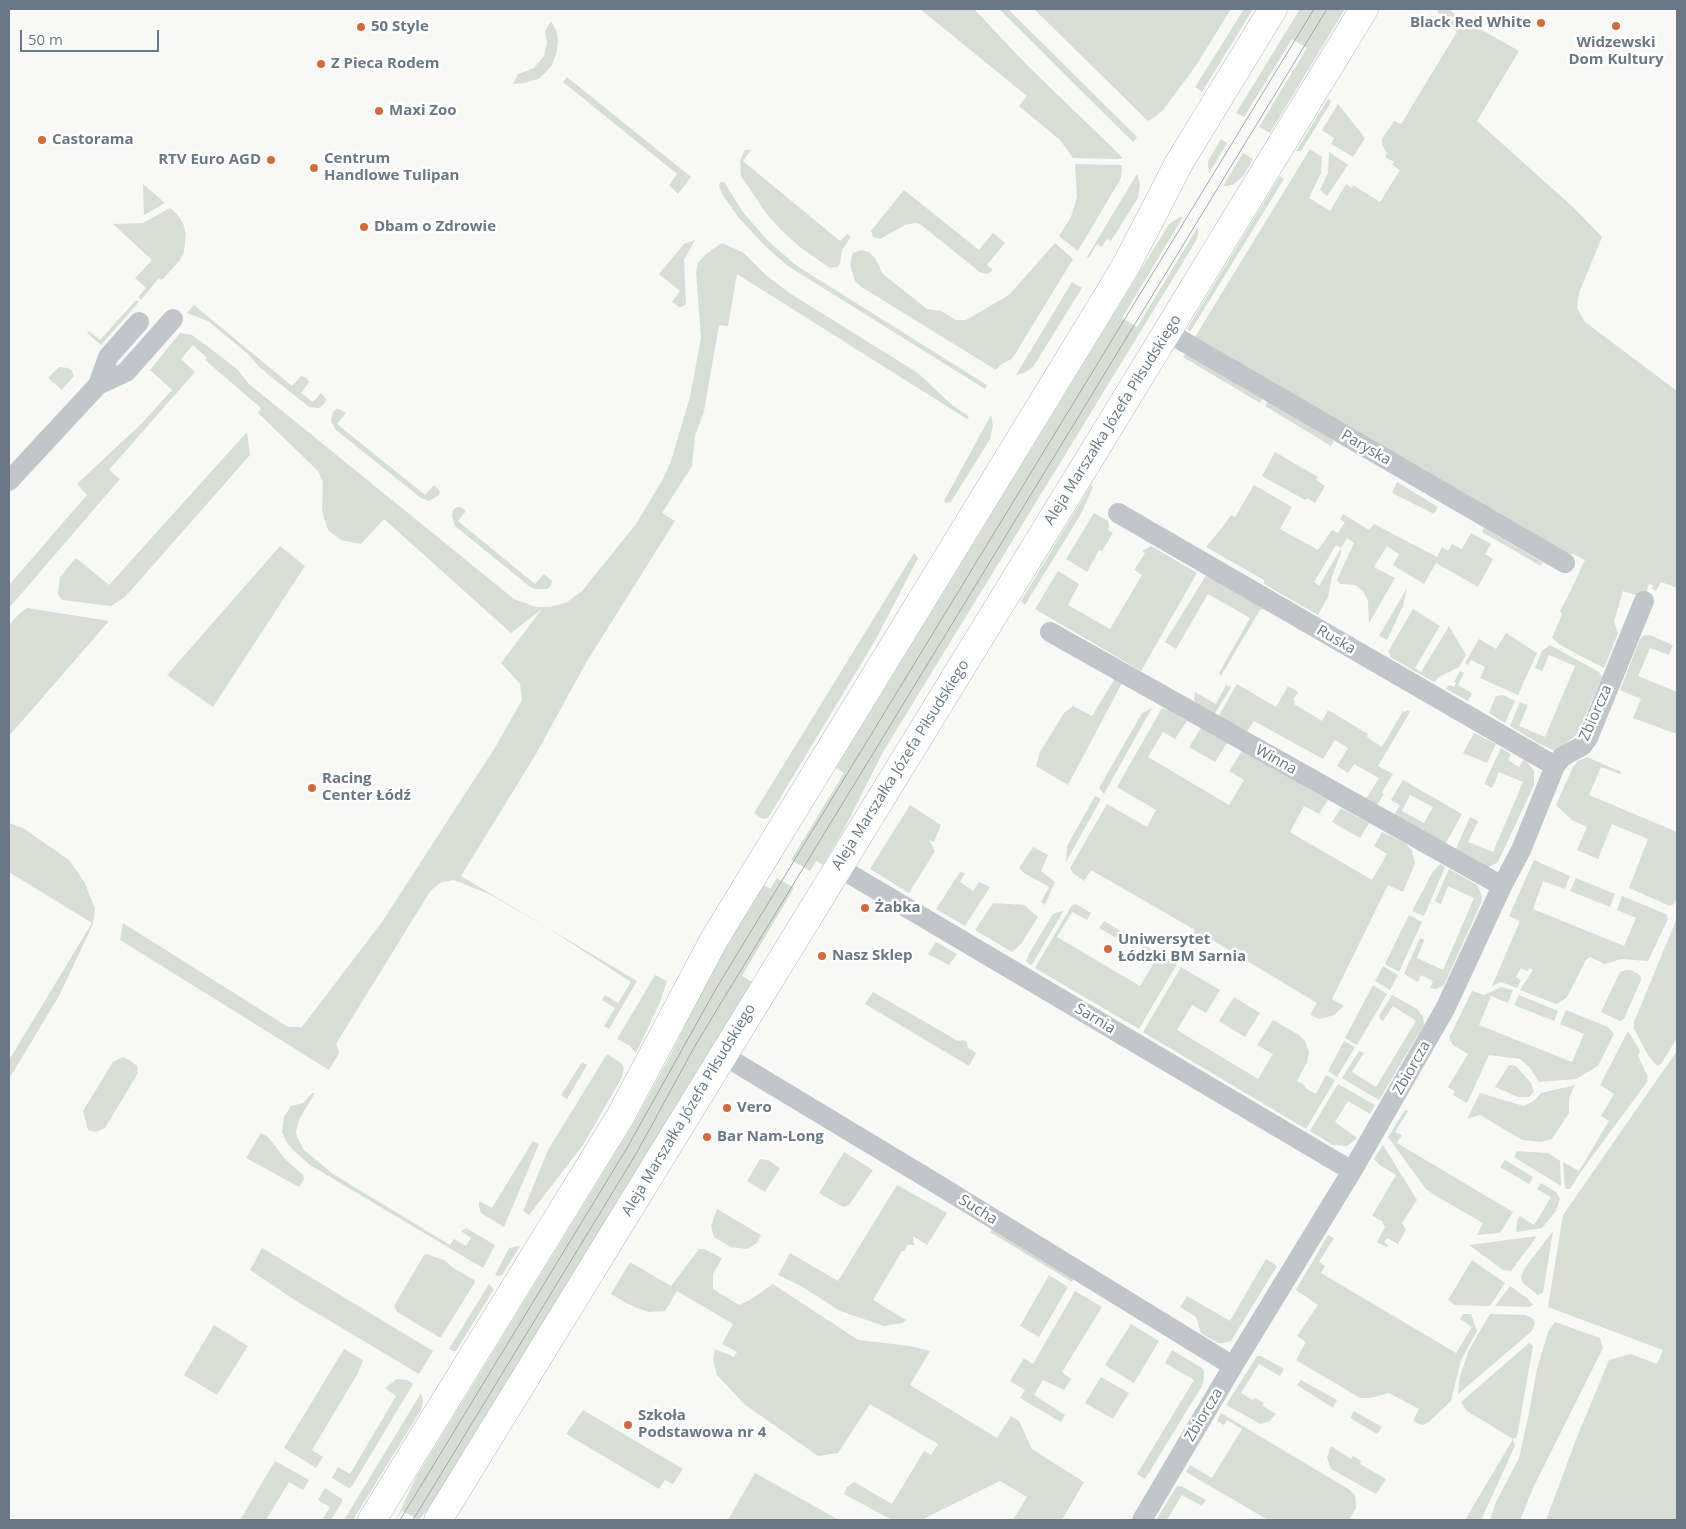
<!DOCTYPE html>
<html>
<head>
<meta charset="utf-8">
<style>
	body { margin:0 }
	#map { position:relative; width:1686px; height:1529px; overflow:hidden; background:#f8f8f6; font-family:"Open Sans",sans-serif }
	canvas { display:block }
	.frame { position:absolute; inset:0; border:10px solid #6a7784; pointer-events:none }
	.scale { position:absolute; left:20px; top:30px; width:139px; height:22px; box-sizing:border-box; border:2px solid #6a7784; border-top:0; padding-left:6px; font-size:15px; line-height:18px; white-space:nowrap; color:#6a7784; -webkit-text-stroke:4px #fff; paint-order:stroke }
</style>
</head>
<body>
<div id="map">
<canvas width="1686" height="1529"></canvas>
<div class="frame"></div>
<div class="scale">50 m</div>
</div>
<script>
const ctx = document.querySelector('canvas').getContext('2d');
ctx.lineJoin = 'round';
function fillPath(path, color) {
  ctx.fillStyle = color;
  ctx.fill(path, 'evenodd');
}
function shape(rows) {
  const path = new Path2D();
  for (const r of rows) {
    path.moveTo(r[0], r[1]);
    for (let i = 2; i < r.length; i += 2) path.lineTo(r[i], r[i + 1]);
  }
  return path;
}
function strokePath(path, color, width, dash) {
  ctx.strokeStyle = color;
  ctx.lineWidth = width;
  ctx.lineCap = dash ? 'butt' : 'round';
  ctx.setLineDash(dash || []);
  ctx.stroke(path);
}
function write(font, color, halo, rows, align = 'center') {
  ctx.font = font + ' "Open Sans",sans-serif';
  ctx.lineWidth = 5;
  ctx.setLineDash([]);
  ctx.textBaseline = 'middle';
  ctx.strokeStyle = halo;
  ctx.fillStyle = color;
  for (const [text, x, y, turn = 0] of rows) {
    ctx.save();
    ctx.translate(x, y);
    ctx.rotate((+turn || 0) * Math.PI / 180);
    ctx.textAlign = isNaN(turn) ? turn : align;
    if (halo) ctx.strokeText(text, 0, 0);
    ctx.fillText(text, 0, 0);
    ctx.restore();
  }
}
const green = shape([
	[920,9,974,9,1027,65,1122,157,1122,159,1073,158,1060,140,1019,106,1027,96],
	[999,9,1008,9,1137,137,1133,142],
	[1034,9,1231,9,1195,67,1163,110,1156,116,1148,121],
	[1244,9,1253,9,1202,92,1195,87],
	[1300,9,1345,9,1270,133,1259,127,1307,48,1292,39,1244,117,1236,113],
	[1436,9,1449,9,1457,16,1519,51,1477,121,1574,208,1602,237,1579,293,1577,308,1585,322,1677,391,1677,588,1661,582,1656,591,1652,589,1653,585,1649,584,1644,598,1623,591,1614,621,1618,633,1604,668,1560,645,1552,638,1562,614,1560,611,1569,594,1585,560,1573,554,1563,553,1195,337,1310,149,1322,157,1321,173,1309,198,1330,211,1346,184,1352,188,1353,185,1380,202,1400,170,1392,165,1394,162,1385,157,1387,153,1382,145,1382,139,1394,121,1401,124,1457,32,1444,21],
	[551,21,556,30,558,40,557,51,552,65,545,73,538,79,524,83,513,84,518,74,534,68,544,56,547,43,545,31],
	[567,77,691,177,678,194,669,185,677,174,563,82],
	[1328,99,1331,101,1330,104,1301,151,1296,151],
	[1338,104,1365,138,1353,157,1331,144,1334,138,1322,130],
	[1221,139,1227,143,1209,174,1208,161],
	[745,150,751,150,743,161,840,241,847,234,851,237,842,250,840,264,837,267,830,268,801,248,781,230,766,213,741,176,740,160],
	[1329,152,1348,165,1327,196,1320,190,1328,173],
	[1243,153,1253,159,1244,175,1234,184,1228,186,1223,186],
	[1075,164,1122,165,1121,178,1078,251,1059,236,1071,217,1077,197],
	[1137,174,1140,184,1138,198,1111,241,1107,239,1102,247,1097,244,1089,258,1087,257],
	[1280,176,1284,179,1190,332,1187,329],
	[720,182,724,182,743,212,768,241,797,266,987,385,985,389,788,266,766,247,739,218,724,197,719,187],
	[143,184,165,203,144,215],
	[904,190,979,250,993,233,1005,243,987,265,993,270,987,274,981,273,920,224,915,223,905,225,880,239,873,237,871,231],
	[170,208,177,214,183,223,186,234,184,251,180,260,162,280,159,278,141,300,138,297,146,288,135,278,152,260,113,224,143,223],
	[1180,217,1183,217,1122,318,1137,327,1198,227,1198,235,1196,241,883,752,844,829,823,865,816,861,810,871,791,860,844,773,836,768,1169,224],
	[695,240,684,260,686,304,682,307,679,307,672,302,680,291,659,274,684,244],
	[722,243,744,253,767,276,791,294,918,373,952,405,969,416,967,419,737,274,728,326,719,325,704,411,695,436,692,466,662,513,675,521,587,661,536,754,461,876,637,981,609,1029,604,1026,615,1008,602,1000,605,995,618,1003,631,982,548,928,491,895,454,880,442,882,431,890,336,1044,339,1051,338,1055,329,1070,120,940,123,923,288,1027,302,1027,382,922,496,746,522,700,520,684,501,663,542,609,511,633,384,519,361,544,341,540,328,530,322,511,323,482,318,471,258,413,261,408,205,360,207,358,193,345,181,359,195,372,109,470,120,479,9,608,9,585,87,495,77,484,141,424,172,390,150,370,180,333,192,335,215,352,237,369,249,384,514,599,536,607,550,607,567,602,582,591,636,524,663,479,671,461,690,397,701,338,696,271,698,263,706,254],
	[1055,243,1073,259,1012,359,1001,364,996,370,860,286,855,281,850,265,853,253,862,250,869,252,875,258,883,274,927,309,941,311,956,320,966,320,1009,295],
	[1072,282,1082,288,1033,367,1024,373,1016,375],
	[136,300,139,302,101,345,87,333,89,331,100,340],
	[194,305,292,386,301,376,307,378,309,382,301,393,313,402,321,393,326,399,324,404,319,408,309,407,259,367,248,354,208,321,187,313],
	[1186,353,1259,395,1262,399,1260,403,1183,357],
	[59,367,68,368,72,371,74,376,62,390,48,378],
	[1268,400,1334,441,1331,446,1265,406],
	[336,409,339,409,346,413,337,424,425,495,434,485,440,491,439,495,429,501,421,498,336,430,331,421,333,412],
	[991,415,993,426,990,439,951,502,946,503,944,501],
	[247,432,250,455,125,597,111,606,62,600,58,594,60,577,76,558,109,585],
	[1275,452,1318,477,1316,480,1325,486,1315,503,1307,498,1305,500,1262,476],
	[1397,482,1438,507,1434,514,1392,493],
	[1091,485,1093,487,1081,514,1025,605,1021,601],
	[1254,485,1292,507,1280,529,1318,550,1332,530,1338,533,1345,522,1340,519,1343,514,1369,530,1374,524,1437,557,1442,547,1448,551,1452,544,1462,549,1471,533,1491,544,1485,554,1493,559,1478,587,1436,563,1424,584,1393,565,1399,554,1387,546,1374,567,1395,578,1369,623,1368,601,1363,591,1355,585,1340,584,1337,580,1354,543,1347,538,1341,548,1341,553,1332,576,1328,597,1318,615,1264,584,1264,580,1206,547,1224,525,1231,515,1235,517],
	[1336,545,1341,548,1319,586,1314,582],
	[457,507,461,507,466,511,458,521,535,584,544,574,552,581,551,586,547,589,535,589,529,586,455,526,452,516,453,510],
	[1094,513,1108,521,1109,527,1108,530,1113,533,1102,551,1099,550,1087,572,1066,559],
	[1484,528,1542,562,1541,566,1482,532],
	[280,546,305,566,213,707,167,675],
	[1151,546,1197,573,1141,671,1035,609,1058,571,1079,584,1068,605,1110,629,1142,575,1134,570,1145,553,1142,551],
	[914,553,918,558,876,639,768,818,762,819,754,813],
	[1208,572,1268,608,1260,610,1221,676,1219,673,1250,618,1208,594,1176,649,1165,642],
	[1407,588,1403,606,1387,640,1379,636],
	[27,608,109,621,9,736,9,625,19,614],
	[1413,609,1440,626,1415,668,1421,672,1449,626,1466,655,1459,667,1439,677,1434,682,1390,657,1390,654,1388,652],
	[1506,633,1537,653,1518,695,1480,678,1485,667,1471,660,1468,665,1465,663,1479,639,1496,649],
	[1650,635,1673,645,1669,655,1650,648,1638,676,1677,692,1677,734,1633,718,1641,699,1620,690,1640,639,1643,636],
	[1550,645,1599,672,1602,677,1577,735,1555,751,1538,743,1510,726,1520,702,1528,705,1519,726,1545,737,1575,666,1549,655,1542,671,1535,668,1542,651],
	[1460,671,1464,673,1458,685,1472,693,1468,701,1446,689,1449,685,1454,687,1456,683,1454,682],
	[1115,678,1122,683,1068,785,1036,766,1040,752,1064,713,1073,706,1092,716],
	[1237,684,1276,707,1288,686,1298,692,1293,700,1295,702,1294,704,1322,721,1328,710,1368,734,1367,737,1382,747,1403,711,1405,712,1407,710,1410,712,1378,766,1393,774,1382,792,1384,794,1377,805,1366,799,1379,778,1354,764,1348,773,1337,766,1348,748,1335,740,1323,759,1254,721,1246,733,1218,717],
	[1226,685,1231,687,1214,715,1196,705,1194,699,1195,692,1216,704],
	[1503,695,1515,701,1505,723,1489,713,1496,696],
	[1152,708,1104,794,1103,793,1099,788,1142,713],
	[1162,708,1173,712,1187,721,1175,739,1163,732,1148,757,1229,805,1244,780,1229,771,1242,751,1328,800,1319,814,1304,806,1290,832,1372,880,1387,854,1374,846,1382,832,1405,843,1412,851,1415,863,1403,892,1388,885,1332,999,1344,1006,1334,1015,1320,1019,1310,1015,1317,1003,1209,938,1204,946,1190,938,1195,930,1091,870,1084,881,1073,873,1070,868,1107,804,1147,827,1156,810,1117,787],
	[1201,728,1227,743,1215,762,1189,747],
	[1474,733,1496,744,1487,763,1463,753],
	[1501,748,1511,754,1508,760,1519,767,1524,759,1528,763,1534,771,1534,785,1498,862,1489,867,1478,866,1455,851,1470,817,1478,821,1468,842,1493,852,1523,782,1499,772,1492,788,1484,784],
	[1587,757,1621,772,1620,774,1601,767,1589,795,1677,832,1677,897,1674,904,1670,906,1629,888,1648,839,1612,824,1598,859,1577,850,1587,827,1572,820,1556,805,1573,767,1578,761],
	[1403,780,1462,814,1445,845,1394,815,1400,805,1391,800],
	[1410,795,1433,807,1424,823,1402,811],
	[1095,796,1101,799,1066,862,1067,846],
	[910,805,941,825,934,842,929,840,935,851,909,893,870,869],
	[1341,808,1369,823,1360,838,1332,822],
	[9,823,23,828,69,860,85,883,95,909,93,924,60,994,9,1079,9,1060,92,923,9,872],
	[1033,847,1048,855,1041,871,1055,882,1045,905,1041,902,1049,887,1024,873,1019,868],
	[1534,860,1570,876,1565,889,1543,881,1533,909,1624,946,1636,918,1617,910,1622,896,1666,914,1668,919,1648,961,1621,959,1605,964,1590,957,1586,960,1567,997,1562,1001,1556,1004,1520,990,1533,970,1530,968,1527,971,1521,968,1516,977,1521,980,1517,988,1501,982,1492,986,1520,921,1509,916],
	[1440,864,1445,867,1424,916,1412,911,1432,873],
	[1449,869,1477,885,1482,896,1481,903,1444,985,1436,989,1430,988,1433,981,1421,975,1418,982,1404,974,1420,938,1424,940,1417,958,1443,970,1474,898,1448,886,1441,904,1435,901],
	[960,872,965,873,960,882,973,891,979,882,990,887,965,926,936,909],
	[777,878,794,888,742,976,752,982,431,1505,419,1520,402,1511,396,1520,415,1479,633,1124,670,1056,708,979,727,946,764,885,770,889],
	[1576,878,1615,894,1610,907,1570,891],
	[993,903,1024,905,1038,917,1021,944,1012,952,975,930],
	[1076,904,1091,913,1087,920,1072,912,1057,937,1140,986,1155,961,1140,951,1144,945,1177,964,1139,1029,1035,968,1072,905],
	[1064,910,1034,961,1032,965,1029,964,1026,961,1030,952,1053,914],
	[1409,915,1422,922,1399,972,1385,964],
	[1677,918,1677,1038,1661,1064,1657,1066,1648,1055,1634,1029,1634,1022],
	[1104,921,1131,937,1127,944,1099,928],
	[936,942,957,954,949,965,928,954],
	[1383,966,1398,975,1390,990,1375,981],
	[1181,967,1220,990,1206,1013,1192,1005,1177,1030,1258,1079,1273,1054,1257,1045,1273,1020,1299,1035,1305,1041,1309,1052,1307,1062,1297,1081,1306,1086,1305,1088,1316,1094,1326,1075,1335,1080,1306,1129,1143,1032],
	[1626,970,1631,970,1638,974,1641,977,1641,980,1624,1019,1620,1021,1601,1012,1620,972],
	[655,975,667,981,660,1002,636,1053,630,1046,617,1039],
	[1373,985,1387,994,1357,1045,1345,1038],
	[1501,987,1513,990,1508,1003,1491,996,1479,1025,1572,1062,1584,1034,1560,1024,1566,1010,1608,1027,1614,1034,1598,1066,1576,1079,1539,1082,1530,1068,1520,1059,1489,1055,1467,1103,1453,1095,1455,1092,1448,1087,1468,1054,1453,1045,1449,1038,1472,991,1484,995],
	[873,992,958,1041,963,1040,967,1042,968,1048,976,1053,969,1066,865,1004],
	[1392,995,1417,1009,1423,1017,1424,1025,1379,1100,1342,1078,1359,1051,1364,1053,1352,1072,1376,1087,1416,1021,1393,1006,1383,1021,1381,1020,1379,1016],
	[1519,995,1558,1011,1554,1021,1514,1005],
	[1234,997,1260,1013,1245,1037,1219,1021],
	[1628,1031,1640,1051,1638,1056,1648,1077,1647,1082,1580,1173,1570,1189,1567,1189,1565,1188,1563,1162,1579,1171,1609,1121,1601,1116,1614,1094,1600,1085],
	[1344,1041,1355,1047,1337,1077,1328,1071],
	[1677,1051,1677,1520,1546,1520,1577,1437,1609,1360,1631,1354,1657,1364,1663,1350,1548,1307,1563,1215],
	[607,1054,621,1063,624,1069,622,1077,583,1145,529,1215,523,1211,548,1150],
	[123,1057,131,1061,137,1066,138,1073,105,1128,96,1132,88,1130,83,1111,113,1062],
	[582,1062,587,1065,567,1099,561,1095],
	[1509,1065,1516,1066,1531,1083,1534,1092,1529,1097,1518,1097,1495,1087],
	[1338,1084,1375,1105,1370,1114,1348,1101,1335,1122,1357,1138,1347,1146,1333,1145,1310,1131],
	[1575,1085,1569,1098,1569,1113,1552,1139,1541,1142,1522,1140,1480,1115,1467,1119,1480,1093,1524,1106,1535,1100,1541,1093],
	[312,1093,315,1093,300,1118,296,1131,297,1137,304,1150,333,1174,450,1245,454,1239,466,1246,471,1238,461,1231,466,1228,495,1245,483,1268,310,1165,293,1150,286,1141,282,1132,284,1117,291,1106,303,1103],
	[1405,1110,1408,1111,1395,1132,1402,1135,1397,1143,1513,1212,1500,1233,1477,1235,1483,1223,1436,1196,1426,1189,1388,1137],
	[261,1133,268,1137,286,1160,303,1175,304,1179,299,1187,246,1158],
	[533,1141,539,1144,504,1227,481,1213,479,1207,479,1201,492,1208],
	[1383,1145,1417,1200,1402,1223,1406,1230,1398,1244,1387,1238,1384,1242,1389,1246,1387,1247,1377,1242,1385,1227,1382,1221,1372,1216,1396,1175,1381,1166,1374,1159],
	[1517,1151,1548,1153,1560,1161,1561,1186,1514,1157],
	[844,1152,873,1170,849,1205,843,1207,819,1193],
	[760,1159,768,1160,780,1168,765,1192,747,1181],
	[1505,1160,1533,1177,1529,1184,1500,1167],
	[1541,1183,1556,1192,1560,1199,1556,1211,1542,1228,1516,1232,1517,1221,1520,1216,1534,1225,1551,1197,1537,1189],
	[897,1185,947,1213,927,1245,913,1236,914,1245,907,1245,905,1251,902,1251,873,1300,906,1320,902,1323,884,1326,840,1311,801,1286,778,1275,790,1253,838,1281],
	[717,1209,761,1235,757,1243,747,1249,731,1247,714,1237,711,1226],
	[994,1227,1074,1278,1072,1282,990,1232],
	[1553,1231,1543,1293,1538,1295,1523,1283,1521,1278,1524,1269],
	[1328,1235,1334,1238,1319,1262,1325,1266,1321,1273,1456,1353,1472,1327,1460,1319,1463,1314,1471,1314,1477,1331,1461,1360,1451,1401,1429,1422,1422,1425,1417,1423,1413,1420,1419,1409,1389,1393,1370,1398,1360,1398,1296,1360,1306,1342,1297,1336,1318,1305,1296,1290],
	[1537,1236,1511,1271,1503,1270,1469,1245],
	[520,1246,502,1275,498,1276,495,1275,509,1248],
	[262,1248,433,1351,419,1374,293,1299,250,1270],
	[699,1249,704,1249,722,1258,713,1274,713,1289,739,1305,750,1300,773,1284,858,1340,910,1346,930,1351,910,1385,997,1438,1011,1416,1019,1421,1032,1449,1084,1482,1062,1520,1013,1520,1027,1497,1000,1481,921,1520,892,1520,844,1494,847,1487,854,1482,892,1504,924,1451,931,1455,938,1444,870,1404,838,1453,818,1456,744,1404,717,1375,713,1360,715,1349,734,1357,737,1352,722,1344,733,1324,677,1291,665,1311,648,1312,628,1304,611,1294,630,1262,671,1286],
	[426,1254,444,1260,452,1267,474,1280,475,1282,441,1337,439,1337,397,1312,394,1306,424,1255],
	[1266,1259,1277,1266,1231,1341,1223,1343,1218,1343,1201,1333,1196,1317,1180,1307,1187,1296,1230,1321],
	[1472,1260,1505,1283,1490,1306,1455,1305,1448,1300],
	[1049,1275,1068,1287,1039,1337,1020,1326],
	[489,1284,494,1289,456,1351,453,1351,449,1349],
	[1510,1286,1527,1298,1533,1305,1529,1307,1495,1306],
	[1075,1291,1102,1307,1062,1372,1071,1379,1064,1390,1043,1380,1034,1395,1065,1415,1061,1422,1020,1398,1025,1390,1010,1381,1024,1358,1033,1364],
	[1490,1314,1525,1315,1532,1318,1535,1323,1532,1331,1458,1394,1460,1376,1469,1350],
	[1555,1322,1600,1338,1603,1348,1533,1488,1520,1520,1490,1520,1496,1502,1519,1458,1529,1413,1537,1369,1548,1332],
	[1131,1324,1159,1341,1134,1383,1105,1365],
	[214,1325,248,1346,217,1395,184,1375],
	[1529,1343,1533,1346,1517,1437,1513,1439,1515,1446,1481,1520,1465,1520,1513,1439,1467,1411,1461,1402],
	[344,1349,363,1360,358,1373,312,1450,323,1457,316,1468,284,1448],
	[1172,1350,1202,1368,1204,1371,1204,1378,1202,1386,1145,1479,1137,1474,1194,1380,1165,1363],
	[1257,1356,1261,1356,1284,1369,1280,1376,1259,1364,1241,1393,1253,1400,1255,1398,1264,1403,1263,1406,1276,1414,1270,1421,1261,1424,1226,1405],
	[1101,1377,1129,1393,1113,1419,1085,1403],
	[397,1379,407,1380,413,1384,352,1486,349,1488,332,1478,338,1467,350,1474,396,1396,385,1388],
	[1301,1380,1337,1400,1333,1408,1297,1385],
	[421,1393,423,1401,421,1410,353,1520,344,1520],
	[583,1410,683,1469,673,1484,665,1480,659,1489,566,1434],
	[1354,1411,1382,1427,1377,1434,1350,1418],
	[1221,1413,1350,1490,1355,1495,1356,1508,1349,1520,1268,1520,1186,1472,1190,1465,1212,1478,1242,1429,1227,1420,1224,1425,1217,1421],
	[1331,1446,1351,1459,1353,1456,1361,1461,1360,1464,1386,1479,1376,1494,1331,1469,1327,1457],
	[275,1461,309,1480,303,1490,289,1482,266,1520,240,1520],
	[755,1473,839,1520,728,1520],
	[1177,1486,1181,1486,1206,1500,1202,1506,1182,1495,1167,1520,1156,1520],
	[325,1488,342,1499,342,1502,331,1520,322,1520,330,1507,318,1500]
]);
const minor = shape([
	[1167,332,1565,563],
	[98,385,108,357,139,322],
	[9,481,98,385,126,372,173,319],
	[1118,513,1555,766],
	[1050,632,1502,886],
	[838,867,1352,1171],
	[723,1055,932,1181,1233,1366],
	[1142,1520,1233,1366,1352,1171,1445,1009,1502,886,1521,850,1555,766,1562,757,1582,746,1588,738,1644,601]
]);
const secondary = shape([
	[372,1520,620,1117,715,938,1112,289,1128,262,1179,163,1273,9],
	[438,1520,1104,435,1364,9]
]);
const tram = shape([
	[400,1520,627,1148,717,987,1314,9],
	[413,1520,636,1154,695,1046,727,993,1327,9]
]);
const markers = [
	[1541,23,5,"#d36a3c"],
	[1616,26,5,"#d36a3c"],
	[361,27,5,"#d36a3c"],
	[321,64,5,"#d36a3c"],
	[379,111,5,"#d36a3c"],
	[42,140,5,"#d36a3c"],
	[271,160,5,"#d36a3c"],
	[314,168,5,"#d36a3c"],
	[364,227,5,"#d36a3c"],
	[312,788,5,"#d36a3c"],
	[865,908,5,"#d36a3c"],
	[1108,949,5,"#d36a3c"],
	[822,956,5,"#d36a3c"],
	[727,1108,5,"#d36a3c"],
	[707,1137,5,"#d36a3c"],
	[628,1425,5,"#d36a3c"]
];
const poiNames = [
	["Black Red White",1531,23,"right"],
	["50 Style",371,27],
	["Widzewski",1616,43,"center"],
	["Dom Kultury",1616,60,"center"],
	["Z Pieca Rodem",331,64],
	["Maxi Zoo",389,111],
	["Castorama",52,140],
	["Centrum",324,159],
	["Handlowe Tulipan",324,176],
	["RTV Euro AGD",261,160,"right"],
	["Dbam o Zdrowie",374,227],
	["Racing",322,779],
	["Center Łódź",322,796],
	["Żabka",875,908],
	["Uniwersytet",1118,940],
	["Łódzki BM Sarnia",1118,957],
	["Nasz Sklep",832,956],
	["Vero",737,1108],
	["Bar Nam-Long",717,1137],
	["Szkoła",638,1416],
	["Podstawowa nr 4",638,1433]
];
const streetNames = [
	["Aleja Marszałka Józefa Piłsudskiego",1113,420,-58],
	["Paryska",1366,448,30],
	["Ruska",1336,640,30],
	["Zbiorcza",1596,713,-66],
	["Winna",1276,760,29],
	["Aleja Marszałka Józefa Piłsudskiego",901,765,-58],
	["Sarnia",1095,1019,31],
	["Zbiorcza",1412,1068,-60],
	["Aleja Marszałka Józefa Piłsudskiego",689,1110,-59],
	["Sucha",978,1210,32],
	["Zbiorcza",1204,1415,-59]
];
fillPath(green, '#d8ddd6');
strokePath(secondary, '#b2b7bc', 29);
strokePath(minor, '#c2c5c9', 20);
strokePath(secondary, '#fff', 28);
strokePath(tram, '#a2a7ad', 1);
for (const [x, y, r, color] of markers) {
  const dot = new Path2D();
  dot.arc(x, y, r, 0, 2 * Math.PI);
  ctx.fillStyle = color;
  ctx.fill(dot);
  strokePath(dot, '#fff', 2);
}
write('bold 15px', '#6a7784', '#fff', poiNames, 'left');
write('15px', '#6a7784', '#fff', streetNames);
</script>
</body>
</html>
